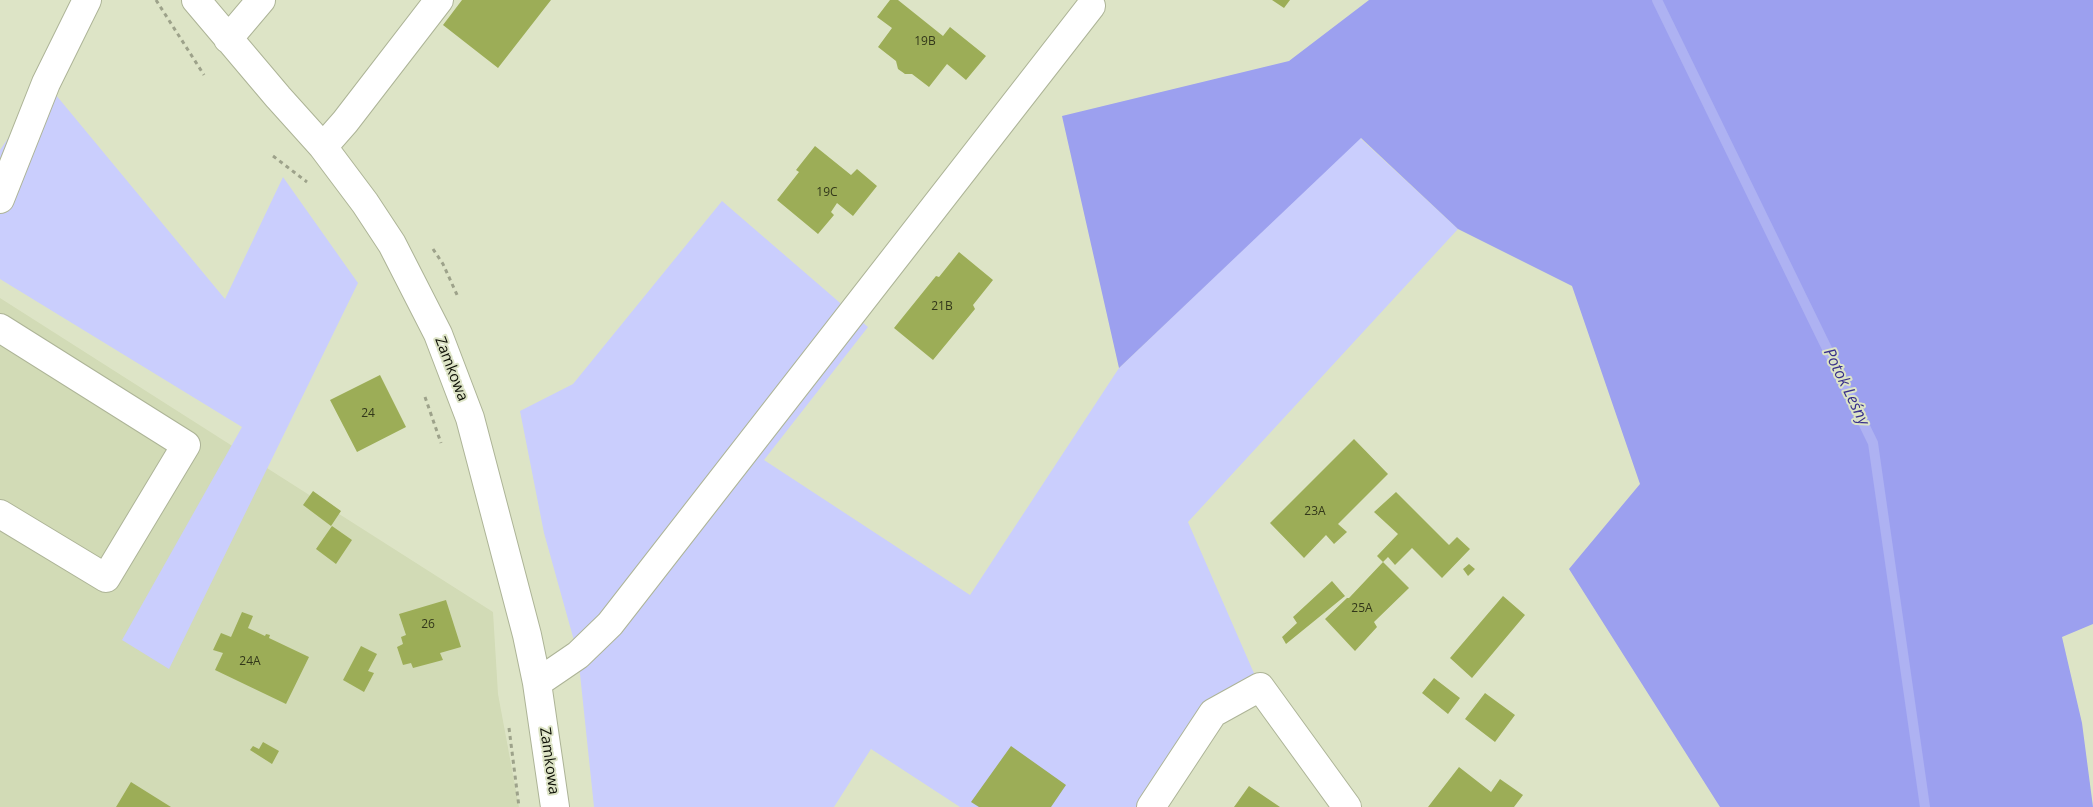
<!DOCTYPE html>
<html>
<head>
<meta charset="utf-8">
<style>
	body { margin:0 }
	canvas { display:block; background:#dde4c6 }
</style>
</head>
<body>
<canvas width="2093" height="807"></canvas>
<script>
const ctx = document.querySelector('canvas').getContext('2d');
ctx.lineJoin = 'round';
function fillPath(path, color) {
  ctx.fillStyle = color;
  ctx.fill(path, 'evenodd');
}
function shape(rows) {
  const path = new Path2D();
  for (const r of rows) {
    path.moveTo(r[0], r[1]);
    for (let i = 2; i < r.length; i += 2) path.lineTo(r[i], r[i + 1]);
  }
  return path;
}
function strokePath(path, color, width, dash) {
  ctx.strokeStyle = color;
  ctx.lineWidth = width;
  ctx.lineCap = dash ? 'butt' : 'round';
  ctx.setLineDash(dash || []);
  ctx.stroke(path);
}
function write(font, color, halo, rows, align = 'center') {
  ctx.font = font + ' "Open Sans",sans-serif';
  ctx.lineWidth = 4;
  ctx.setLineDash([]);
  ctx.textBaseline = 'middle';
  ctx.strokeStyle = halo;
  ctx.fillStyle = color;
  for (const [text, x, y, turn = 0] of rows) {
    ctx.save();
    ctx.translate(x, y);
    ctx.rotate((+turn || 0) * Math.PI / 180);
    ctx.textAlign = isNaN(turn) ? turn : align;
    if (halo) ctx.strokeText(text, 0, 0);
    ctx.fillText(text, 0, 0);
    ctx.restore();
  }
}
const built = shape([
	[0,298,493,612,498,694,519,807,0,807]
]);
const green = shape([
	[46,83,225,299,283,177,358,283,169,669,122,640,242,427,0,279,0,150],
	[1360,138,1458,229,1188,522,1260,687,1213,713,1161,807,960,807,871,749,834,807,594,807,578,655,544,533,520,411,573,384,722,201,868,327,764,460,970,595,1119,368]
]);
const forest = shape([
	[1369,0,2093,0,2093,624,2062,637,2082,723,2093,807,1720,807,1569,569,1640,484,1572,286,1458,229,1361,138,1119,368,1062,116,1289,61]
]);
const stream = shape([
	[1657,0,1873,443,1925,807]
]);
const building = shape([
	[462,0,551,0,498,68,443,25],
	[890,0,898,0,943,36,950,27,986,56,966,80,947,64,929,87,912,74,905,74,898,69,896,61,878,47,892,28,877,17],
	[1272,0,1290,0,1284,8],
	[815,146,851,175,857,169,877,186,853,216,837,203,831,212,834,215,818,234,777,200,799,172,796,170],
	[959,252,993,280,973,305,975,309,933,360,894,328,936,276,939,277],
	[380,375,406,427,357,452,330,400],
	[1354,439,1388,474,1338,524,1347,532,1334,544,1326,535,1304,558,1270,523],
	[313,491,341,511,331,526,303,505],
	[1396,492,1449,545,1457,537,1470,549,1442,578,1412,548,1395,565,1388,557,1383,562,1377,556,1398,534,1374,512],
	[332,526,352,540,336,564,316,549],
	[1383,562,1409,588,1374,622,1377,627,1355,651,1325,619,1347,598,1349,598],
	[1469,564,1475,569,1468,576,1463,569],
	[1332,581,1345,596,1286,644,1282,637,1297,623,1293,617],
	[1503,596,1525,615,1472,678,1450,658],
	[446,600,461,647,440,653,443,660,413,668,411,663,403,665,397,647,403,644,401,637,406,635,399,614],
	[242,612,253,616,248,628,265,636,266,634,270,635,269,638,309,657,286,704,215,670,223,653,213,650,221,633,231,637],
	[361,646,377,654,368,671,374,673,364,692,343,680],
	[1434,678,1460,698,1448,714,1422,693],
	[1485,693,1515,715,1495,742,1465,719],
	[263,742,279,751,272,764,250,750,253,746,259,749],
	[1011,746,1066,785,1051,807,979,807,971,802],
	[1459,767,1491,792,1500,779,1523,795,1514,807,1428,807],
	[131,782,171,807,116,807],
	[1249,786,1280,807,1234,807]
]);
const path = shape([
	[156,0,204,75],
	[273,156,307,182],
	[433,249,443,264,458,297],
	[425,397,441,443],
	[509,728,519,807]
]);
const minor = shape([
	[196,0,278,97,323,147,365,203,392,244,438,334,470,418,527,635,537,683,555,807],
	[228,39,261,0],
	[323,147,345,122,439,0],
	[0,199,46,83,87,0],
	[0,328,186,445,106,578,0,514],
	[537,683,578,655,610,624,1091,6],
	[1151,807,1213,713,1260,687,1347,807]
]);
const numberNames = [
	["19B",925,42],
	["19C",827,193],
	["21B",942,307],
	["24",368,414],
	["23A",1315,512],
	["25A",1362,609],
	["26",428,625],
	["24A",250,662]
];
const streetNames = [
	["Zamkowa",451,369,69],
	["Zamkowa",549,761,82]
];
const waterNames = [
	["Potok Leśny",1846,387,64]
];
fillPath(built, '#d2dbb6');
fillPath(green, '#cacefd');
fillPath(forest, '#9ca0ef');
strokePath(stream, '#aeb2f2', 10);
fillPath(building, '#9cad57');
strokePath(minor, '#adb497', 30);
strokePath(path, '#9da28a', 3, [4, 4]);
strokePath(minor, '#fff', 28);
write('12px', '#32371a', null, numberNames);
write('15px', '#0e1006', '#dde4c6', streetNames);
write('italic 16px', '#38308a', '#dde4c6', waterNames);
</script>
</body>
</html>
